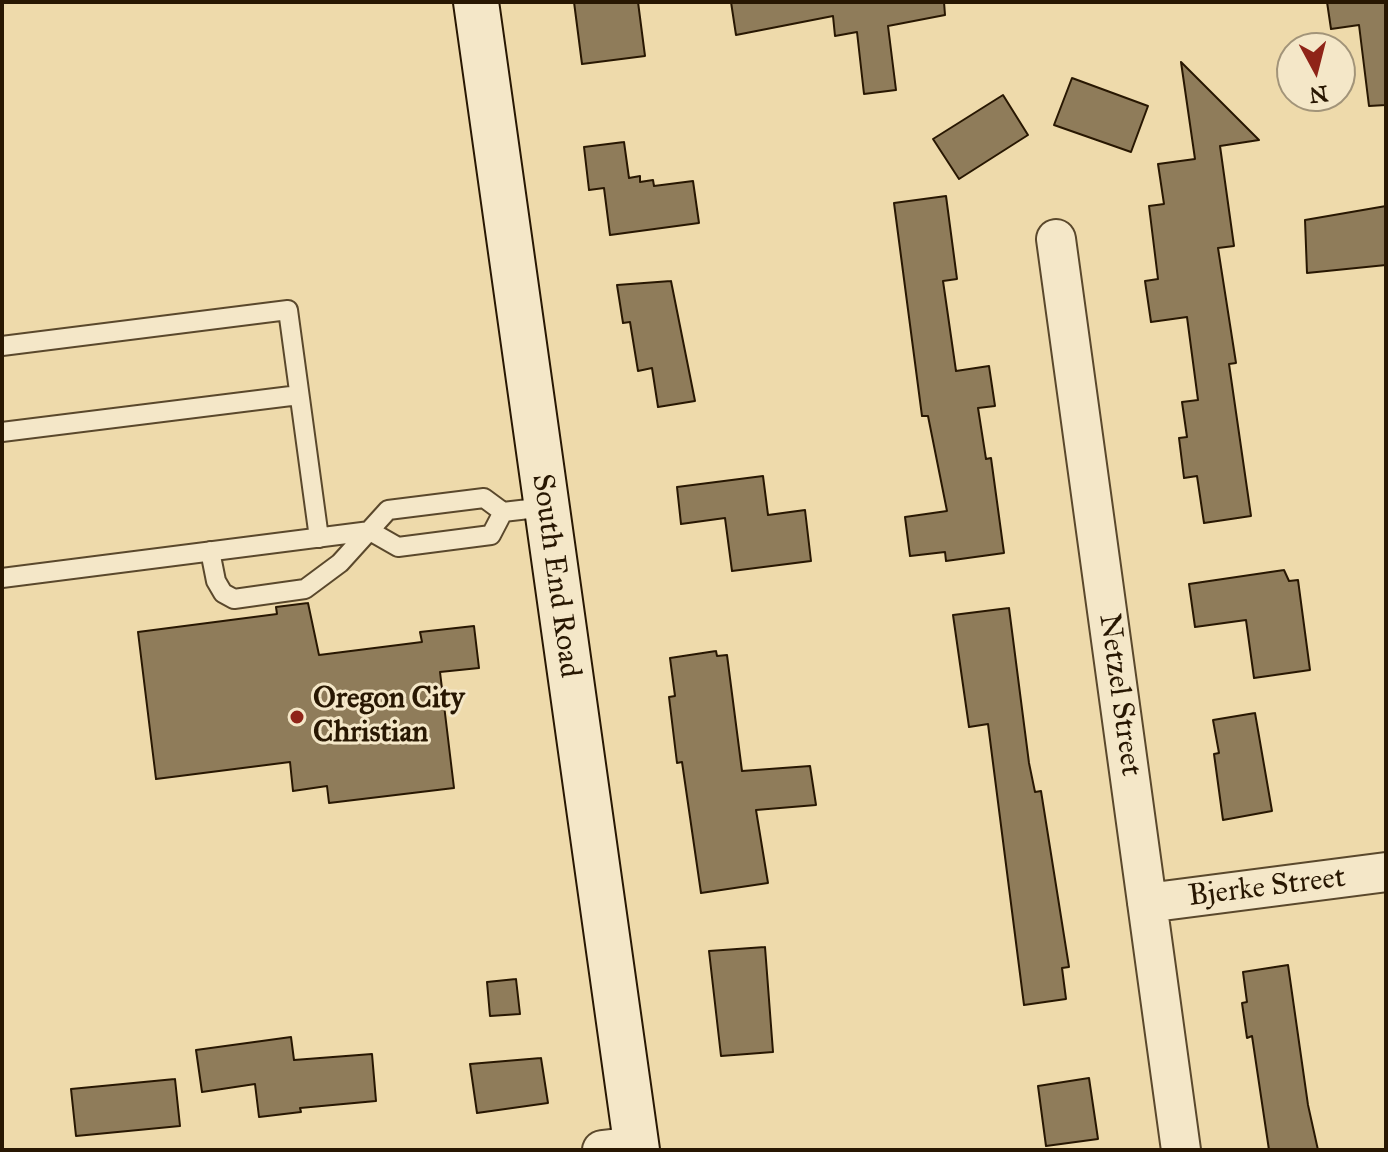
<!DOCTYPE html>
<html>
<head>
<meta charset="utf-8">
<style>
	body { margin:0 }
	#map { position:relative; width:1388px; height:1152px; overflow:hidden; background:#eedaab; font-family:"IM FELL Great Primer",serif }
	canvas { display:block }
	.frame { position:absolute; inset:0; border:4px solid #281702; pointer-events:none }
	.north { position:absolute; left:1276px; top:32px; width:80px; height:80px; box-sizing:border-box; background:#f4e7c8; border:2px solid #a29479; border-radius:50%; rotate:173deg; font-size:22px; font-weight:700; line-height:32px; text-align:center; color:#281702 }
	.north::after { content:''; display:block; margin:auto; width:28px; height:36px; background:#8f2418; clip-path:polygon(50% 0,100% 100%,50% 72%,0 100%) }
</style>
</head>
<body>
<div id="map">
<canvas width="1388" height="1152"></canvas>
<div class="frame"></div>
<div class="north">N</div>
</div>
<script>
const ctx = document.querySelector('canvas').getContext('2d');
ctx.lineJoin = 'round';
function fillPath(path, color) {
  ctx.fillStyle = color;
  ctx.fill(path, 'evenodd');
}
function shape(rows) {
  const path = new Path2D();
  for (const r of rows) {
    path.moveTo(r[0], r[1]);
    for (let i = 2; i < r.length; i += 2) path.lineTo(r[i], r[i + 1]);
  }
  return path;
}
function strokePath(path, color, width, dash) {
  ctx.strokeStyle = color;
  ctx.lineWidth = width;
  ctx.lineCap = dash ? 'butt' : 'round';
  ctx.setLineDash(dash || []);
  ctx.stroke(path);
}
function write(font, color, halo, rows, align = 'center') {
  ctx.font = font + ' "IM FELL Great Primer",serif';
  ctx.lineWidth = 6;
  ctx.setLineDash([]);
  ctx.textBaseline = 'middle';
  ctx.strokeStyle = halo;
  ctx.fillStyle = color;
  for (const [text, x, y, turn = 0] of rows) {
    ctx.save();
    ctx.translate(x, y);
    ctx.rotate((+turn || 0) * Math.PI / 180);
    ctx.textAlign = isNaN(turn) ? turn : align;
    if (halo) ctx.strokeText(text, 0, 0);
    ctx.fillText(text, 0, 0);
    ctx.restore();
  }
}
const building = shape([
	[574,2,638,2,645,56,582,64,574,2],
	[731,2,944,2,945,15,888,26,896,90,864,94,857,32,835,36,833,16,736,35,731,2],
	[1327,2,1386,2,1386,105,1369,106,1359,25,1331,29,1327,2],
	[1181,62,1259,140,1220,146,1234,246,1218,248,1236,363,1229,364,1251,516,1204,523,1197,476,1184,478,1179,438,1187,437,1182,402,1198,400,1187,317,1151,322,1145,281,1158,279,1149,206,1164,204,1158,164,1195,159,1181,62],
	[1072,78,1148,106,1131,152,1054,125,1072,78],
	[1003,95,1028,135,959,179,933,139,1003,95],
	[624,142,629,178,640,176,640,182,653,180,654,186,693,181,699,223,610,235,604,188,589,190,584,147,624,142],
	[946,196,957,279,943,281,956,371,989,366,995,406,978,408,986,459,991,458,1004,553,946,561,945,552,910,556,905,517,947,511,928,416,922,416,894,203,946,196],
	[1386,206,1386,265,1307,273,1305,220,1386,206],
	[671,281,695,401,658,407,652,368,638,371,630,322,623,323,617,285,671,281],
	[763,476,768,515,805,510,811,561,732,571,725,518,681,524,677,487,763,476],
	[1284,570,1289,581,1298,580,1310,670,1254,678,1246,620,1195,627,1189,584,1284,570],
	[308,603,319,655,422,642,420,632,474,626,479,668,440,672,454,788,329,803,327,786,293,791,290,762,156,779,138,632,277,614,276,607,308,603],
	[1009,608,1029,763,1035,792,1041,791,1069,967,1062,968,1066,999,1024,1005,988,724,969,727,953,615,1009,608],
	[716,651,717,656,727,655,742,771,810,766,816,805,756,810,768,883,701,893,682,762,677,763,669,697,675,696,670,658,716,651],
	[1255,713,1272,811,1223,820,1214,754,1219,753,1213,720,1255,713],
	[765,947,773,1052,721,1056,709,951,765,947],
	[1288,965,1308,1105,1318,1150,1269,1150,1252,1036,1247,1038,1242,1003,1247,1002,1243,972,1288,965],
	[516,979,520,1014,490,1016,487,982,516,979],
	[291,1037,294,1060,372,1054,376,1101,300,1108,301,1112,259,1117,255,1084,202,1092,196,1050,291,1037],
	[541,1058,548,1103,477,1113,470,1064,541,1058],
	[1089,1078,1098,1139,1046,1146,1038,1086,1089,1078],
	[175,1079,180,1126,76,1136,71,1089,175,1079]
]);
const service = shape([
	[2,346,288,310,319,538],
	[2,432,299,395],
	[210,551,216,581,223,593,234,599,305,589,340,563,388,510,484,498,503,512,546,507],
	[2,578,370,531,398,547,491,535,503,512]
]);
const minor = shape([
	[1056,239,1181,1150],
	[1147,903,1386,872],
	[602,1150,636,1146]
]);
const secondary = shape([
	[476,2,637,1150]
]);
const markers = [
	[297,717,8,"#8f2418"]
];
const streetNames = [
	["South End Road",555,576,82],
	["Netzel Street",1119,695,82],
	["Bjerke Street",1267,888,-7]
];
const poiNames = [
	["Oregon City",313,700],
	["Christian",313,734]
];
fillPath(building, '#8f7c5a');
strokePath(building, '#281702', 2);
strokePath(service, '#5a482c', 22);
strokePath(minor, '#5a482c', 42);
strokePath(secondary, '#281702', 48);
strokePath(service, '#f4e7c8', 18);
strokePath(minor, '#f4e7c8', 38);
strokePath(secondary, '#f4e7c8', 44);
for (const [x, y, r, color] of markers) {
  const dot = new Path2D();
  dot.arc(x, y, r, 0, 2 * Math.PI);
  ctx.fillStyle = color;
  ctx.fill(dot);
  strokePath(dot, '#f4e7c8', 3);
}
write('30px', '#281702', '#f4e7c8', streetNames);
write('bold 30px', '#281702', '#f4e7c8', poiNames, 'left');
</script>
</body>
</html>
